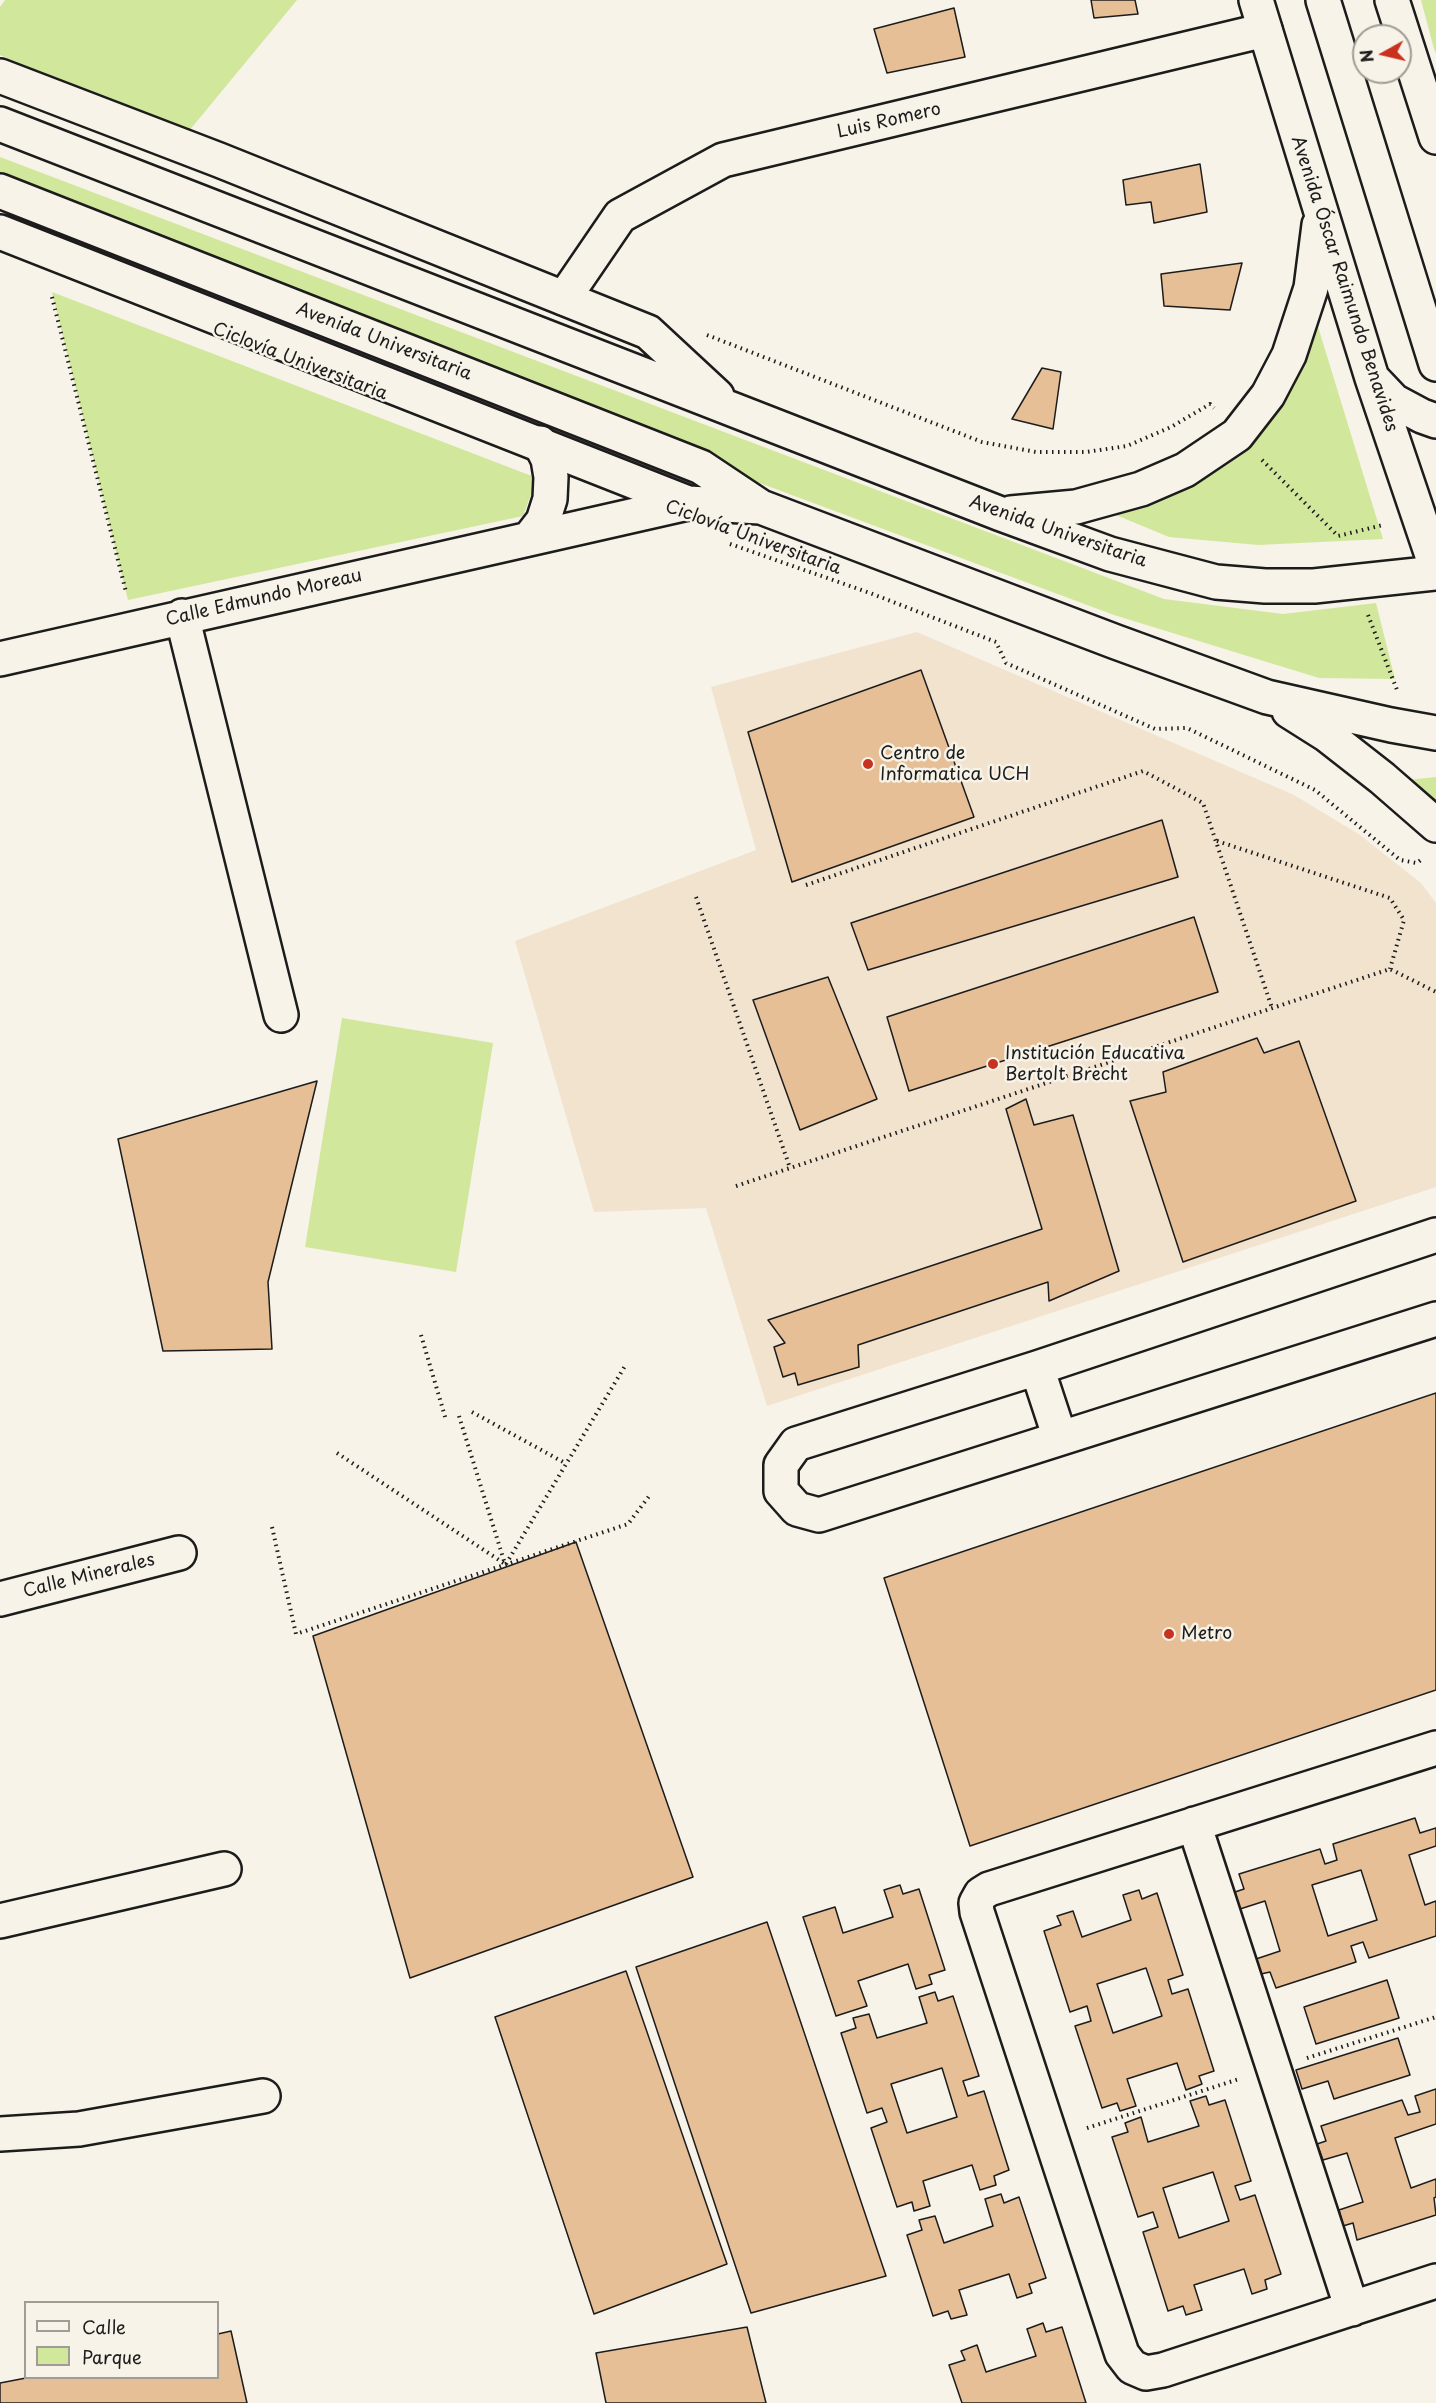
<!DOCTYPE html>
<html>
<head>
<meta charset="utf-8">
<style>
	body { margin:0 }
	#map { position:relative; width:1436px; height:2403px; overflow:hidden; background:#f7f3e8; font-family:"Playpen Sans",sans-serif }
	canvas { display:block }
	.legend { position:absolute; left:24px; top:2301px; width:195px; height:78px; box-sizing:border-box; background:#f7f3e8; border:2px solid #9f9d96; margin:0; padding:8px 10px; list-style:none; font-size:18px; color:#1c1c1c }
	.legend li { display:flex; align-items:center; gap:12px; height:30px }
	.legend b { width:30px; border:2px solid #9f9d96 }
	.north { position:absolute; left:1352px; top:24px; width:60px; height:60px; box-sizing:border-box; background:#f7f3e8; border:2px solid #9f9d96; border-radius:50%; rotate:262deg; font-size:16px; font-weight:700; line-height:24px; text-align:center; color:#1c1c1c }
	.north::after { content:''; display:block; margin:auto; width:21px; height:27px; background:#c8321e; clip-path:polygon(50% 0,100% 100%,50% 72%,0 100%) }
</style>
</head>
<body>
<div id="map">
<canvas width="1436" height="2403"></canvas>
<ul class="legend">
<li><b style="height:8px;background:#f7f3e8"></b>Calle</li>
<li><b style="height:16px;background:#d1e79c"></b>Parque</li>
</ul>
<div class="north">N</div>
</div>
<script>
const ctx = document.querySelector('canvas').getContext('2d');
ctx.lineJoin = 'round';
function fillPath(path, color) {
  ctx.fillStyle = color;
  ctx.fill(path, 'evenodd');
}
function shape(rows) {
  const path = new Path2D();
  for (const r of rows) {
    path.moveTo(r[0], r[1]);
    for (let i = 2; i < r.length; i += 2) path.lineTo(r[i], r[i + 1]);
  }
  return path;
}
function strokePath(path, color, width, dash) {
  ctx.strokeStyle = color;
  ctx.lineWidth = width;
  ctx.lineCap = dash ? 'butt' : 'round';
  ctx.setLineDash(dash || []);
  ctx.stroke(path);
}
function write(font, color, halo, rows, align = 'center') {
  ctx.font = font + ' "Playpen Sans",sans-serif';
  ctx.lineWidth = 5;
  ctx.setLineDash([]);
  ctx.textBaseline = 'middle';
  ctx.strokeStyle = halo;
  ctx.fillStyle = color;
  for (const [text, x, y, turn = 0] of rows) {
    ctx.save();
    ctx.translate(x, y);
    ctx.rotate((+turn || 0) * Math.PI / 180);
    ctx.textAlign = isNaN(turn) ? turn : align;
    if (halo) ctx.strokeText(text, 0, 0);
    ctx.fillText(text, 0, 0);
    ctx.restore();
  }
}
const built = shape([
	[917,632,1294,795,1360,835,1421,883,1436,903,1436,1187,767,1406,706,1208,594,1212,515,941,756,850,711,687]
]);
const green = shape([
	[5,0,297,0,184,137,0,55,0,7],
	[1421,0,1436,0,1436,54,1433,45],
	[0,157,1164,599,1283,614,1376,603,1395,679,1319,678,1114,615,0,200],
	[52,292,537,478,523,516,128,600],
	[1316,320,1383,539,1258,545,1169,537,1099,508,1135,503,1174,493,1224,464,1265,422,1288,390,1310,349],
	[1436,777,1436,818,1387,782],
	[342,1018,493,1043,456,1272,305,1247]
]);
const building = shape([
	[1091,0,1135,0,1138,14,1094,18,1091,0],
	[954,8,965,57,887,73,874,29,954,8],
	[1200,164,1207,212,1154,223,1151,202,1126,205,1123,180,1200,164],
	[1242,263,1230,310,1164,306,1161,274,1242,263],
	[1042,368,1061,372,1053,429,1012,419,1042,368],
	[921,670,974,817,792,882,748,732,921,670],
	[1162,820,1178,877,868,970,851,923,1162,820],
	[1194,917,1218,992,909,1091,887,1017,1194,917],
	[828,977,877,1099,800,1130,753,1000,828,977],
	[1257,1038,1264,1053,1299,1041,1356,1201,1183,1262,1130,1101,1166,1092,1163,1072,1257,1038],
	[317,1081,268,1282,272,1349,163,1351,118,1139,317,1081],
	[1026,1099,1034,1125,1073,1115,1119,1271,1049,1301,1048,1282,858,1345,859,1367,798,1385,795,1373,783,1377,774,1347,785,1343,768,1320,1042,1229,1006,1109,1026,1099],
	[1436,1393,1436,1690,970,1846,884,1578,1436,1393],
	[576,1542,693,1877,410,1978,313,1636,576,1542],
	[1415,1818,1420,1833,1436,1828,1436,1846,1409,1855,1425,1905,1436,1901,1436,1936,1369,1958,1363,1942,1351,1946,1356,1962,1276,1988,1270,1972,1261,1974,1256,1959,1280,1951,1265,1901,1240,1909,1235,1892,1244,1889,1239,1874,1320,1849,1325,1864,1337,1860,1333,1844,1415,1818],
	[1361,1870,1377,1920,1328,1936,1312,1885,1361,1870],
	[900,1885,903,1894,919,1889,945,1970,929,1975,932,1984,916,1989,908,1964,858,1981,867,2006,836,2016,803,1917,835,1907,843,1933,893,1917,884,1890,900,1885],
	[1139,1890,1142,1899,1157,1893,1183,1975,1168,1980,1172,1994,1188,1989,1214,2071,1199,2076,1202,2084,1186,2090,1177,2063,1127,2079,1136,2106,1120,2111,1117,2103,1102,2108,1075,2026,1091,2021,1087,2006,1070,2012,1044,1931,1061,1925,1057,1916,1073,1911,1082,1937,1131,1920,1123,1895,1139,1890],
	[1146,1968,1162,2016,1113,2033,1097,1984,1146,1968],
	[767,1922,886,2276,751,2313,636,1967,767,1922],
	[626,1971,727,2264,594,2314,495,2017,626,1971],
	[1387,1980,1399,2018,1316,2044,1304,2007,1387,1980],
	[935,1992,938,2001,953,1996,979,2076,963,2081,968,2096,984,2091,1009,2170,994,2176,996,2185,980,2190,972,2165,923,2181,930,2206,914,2211,912,2202,897,2207,871,2128,887,2122,882,2108,867,2113,841,2033,856,2028,853,2018,869,2014,877,2038,927,2023,919,1997,935,1992],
	[942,2068,957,2117,907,2133,891,2084,942,2068],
	[1398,2038,1410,2075,1334,2099,1328,2081,1302,2089,1296,2070,1398,2038],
	[1436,2089,1436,2124,1395,2138,1411,2188,1436,2179,1436,2197,1434,2198,1436,2215,1357,2240,1353,2223,1343,2226,1339,2210,1363,2202,1347,2153,1323,2160,1317,2144,1326,2141,1321,2126,1402,2100,1408,2115,1420,2112,1415,2096,1436,2089],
	[1206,2096,1209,2105,1225,2100,1251,2181,1235,2186,1240,2200,1255,2195,1281,2274,1265,2280,1267,2289,1252,2294,1244,2269,1194,2285,1202,2310,1186,2315,1183,2306,1168,2311,1143,2232,1158,2227,1153,2212,1138,2217,1112,2137,1128,2132,1125,2123,1141,2117,1148,2142,1199,2126,1190,2101,1206,2096],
	[1213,2172,1229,2221,1179,2238,1163,2188,1213,2172],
	[1001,2194,1004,2203,1019,2197,1046,2278,1029,2284,1032,2293,1017,2298,1009,2274,959,2290,967,2315,951,2319,948,2311,933,2316,907,2235,922,2230,919,2220,935,2216,944,2243,993,2226,985,2199,1001,2194],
	[1043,2323,1046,2332,1062,2327,1086,2403,962,2403,949,2365,965,2360,961,2351,977,2345,986,2372,1036,2356,1027,2329,1043,2323],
	[747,2327,766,2403,606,2403,596,2353,747,2327],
	[231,2331,247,2403,0,2403,0,2383,26,2378,218,2378,218,2334,231,2331]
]);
const path = shape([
	[52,297,126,592],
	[707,335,982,442,1036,452,1086,452,1127,446,1171,427,1210,404,1214,408],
	[1262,460,1338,536,1383,525],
	[730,544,870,593,996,642,1006,663,1155,729,1187,728,1315,790,1400,860,1417,863,1422,859],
	[1368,615,1397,690],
	[1217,841,1390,898,1404,920,1390,969],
	[806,885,1143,771,1203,803,1272,1008],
	[696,897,790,1168],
	[736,1186,1390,969,1436,992],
	[421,1335,446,1420],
	[472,1412,565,1463],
	[459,1416,505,1564],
	[337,1453,505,1564],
	[272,1527,296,1634,628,1524,650,1495],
	[506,1564,625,1366],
	[1307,2058,1436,2017],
	[1087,2128,1239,2079]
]);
const minor = shape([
	[564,298,620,216,723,160,1265,30],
	[529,539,543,521,550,499,551,477,548,459,540,443],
	[182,616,281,1015],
	[0,659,688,503],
	[1436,1235,1037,1368,796,1444,781,1465,781,1491,797,1509,819,1515,1436,1319],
	[1037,1368,1060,1438],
	[0,1599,179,1553],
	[1436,1748,989,1889,981,1894,976,1903,977,1912,1122,2354,1132,2367,1146,2373,1163,2370,1436,2281],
	[1194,1824,1352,2309],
	[0,1921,224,1869],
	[0,2134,79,2129,263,2096]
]);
const major = shape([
	[1256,0,1372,378,1436,567],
	[1323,0,1436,364],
	[1392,0,1436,137],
	[0,76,219,160,648,332,717,396],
	[0,124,1001,514,1110,554,1216,582,1265,586,1314,586,1436,573],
	[0,191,701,467,761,507,1116,642,1267,697,1391,725,1436,733],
	[0,232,688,503,760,507],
	[1375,381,1394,401,1422,416,1436,421],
	[1011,513,1076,507,1141,489,1185,470,1237,435,1268,395,1289,355,1311,288,1319,225],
	[1289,711,1327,735,1382,778,1436,825]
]);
const markers = [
	[868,764,6,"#c8321e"],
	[993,1064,6,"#c8321e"],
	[1169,1634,6,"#c8321e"]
];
const streetNames = [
	["Luis Romero",889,121,-13],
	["Avenida Óscar Raimundo Benavides",1344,284,72],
	["Avenida Universitaria",384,342,21],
	["Ciclovía Universitaria",300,362,21],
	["Avenida Universitaria",1058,532,19],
	["Ciclovía Universitaria",753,538,20],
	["Calle Edmundo Moreau",264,598,-13],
	["Calle Minerales",89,1576,-14]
];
const poiNames = [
	["Centro de",880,754],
	["Informatica UCH",880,775],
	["Institución Educativa",1005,1054],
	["Bertolt Brecht",1005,1075],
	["Metro",1181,1634]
];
fillPath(built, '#f2e3cf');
fillPath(green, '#d1e79c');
fillPath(building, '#e6bf96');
strokePath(building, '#1c1c1c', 1.5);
strokePath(minor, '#1c1c1c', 38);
strokePath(major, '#1c1c1c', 38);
strokePath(path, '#1c1c1c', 4, [1.5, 4.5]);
strokePath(minor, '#f7f3e8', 33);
strokePath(major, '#f7f3e8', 33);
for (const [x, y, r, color] of markers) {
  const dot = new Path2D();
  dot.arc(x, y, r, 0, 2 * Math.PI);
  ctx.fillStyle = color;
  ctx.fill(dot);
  strokePath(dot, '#f7f3e8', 2);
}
write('18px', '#1c1c1c', '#f7f3e8', streetNames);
write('18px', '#1c1c1c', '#f7f3e8', poiNames, 'left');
</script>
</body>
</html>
